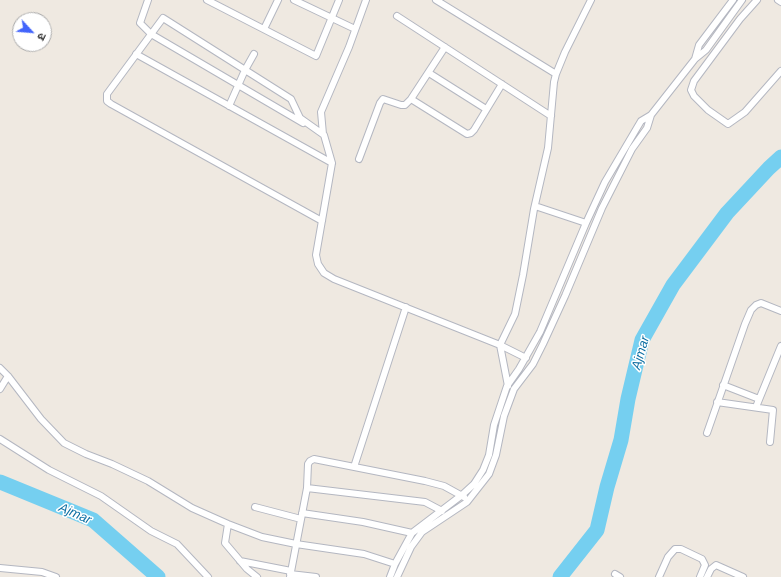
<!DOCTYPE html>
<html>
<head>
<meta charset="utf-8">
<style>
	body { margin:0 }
	#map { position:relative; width:781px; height:577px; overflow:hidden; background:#efe9e1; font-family:Arial,"Noto Sans Devanagari",sans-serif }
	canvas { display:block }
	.north { position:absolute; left:12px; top:12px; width:40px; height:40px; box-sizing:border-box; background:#fff; border:1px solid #ababab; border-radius:50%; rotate:116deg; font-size:11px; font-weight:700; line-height:16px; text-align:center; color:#2e2e2e }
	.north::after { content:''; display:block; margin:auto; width:14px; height:18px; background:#4264fb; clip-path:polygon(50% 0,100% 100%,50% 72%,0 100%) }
</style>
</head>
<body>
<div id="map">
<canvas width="781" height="577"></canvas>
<div class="north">उ</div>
</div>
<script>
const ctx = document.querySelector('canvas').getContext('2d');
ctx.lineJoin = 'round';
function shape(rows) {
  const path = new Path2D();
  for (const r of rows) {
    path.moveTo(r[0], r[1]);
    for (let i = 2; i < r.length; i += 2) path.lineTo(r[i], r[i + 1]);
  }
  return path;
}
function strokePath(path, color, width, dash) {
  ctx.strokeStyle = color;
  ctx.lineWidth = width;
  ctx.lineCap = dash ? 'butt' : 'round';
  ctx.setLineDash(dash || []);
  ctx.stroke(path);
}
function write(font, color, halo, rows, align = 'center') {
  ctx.font = font + ' Arial,sans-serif';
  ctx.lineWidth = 3;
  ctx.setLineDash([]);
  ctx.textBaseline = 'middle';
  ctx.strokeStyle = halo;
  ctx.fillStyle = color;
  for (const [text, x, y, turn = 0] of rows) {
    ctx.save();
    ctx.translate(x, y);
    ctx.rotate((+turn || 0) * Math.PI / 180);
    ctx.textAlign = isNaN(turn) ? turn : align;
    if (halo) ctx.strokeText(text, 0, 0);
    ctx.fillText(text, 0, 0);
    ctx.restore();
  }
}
const river = shape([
	[0,482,93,520,158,577],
	[560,577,597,530,607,487,621,440,628,399,642,340,673,285,727,213,769,168,781,157]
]);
const minor = shape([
	[148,0,140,23,151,34,303,123],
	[207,0,316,56,339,0],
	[294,0,355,29],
	[436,0,556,74],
	[757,0,740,19,694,81,691,90,694,96,708,110,728,124,745,112,781,71],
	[778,0,781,2],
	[397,16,551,116],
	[264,29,278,0],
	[136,54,332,163,316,255,318,264,324,273,334,279,500,345,526,358],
	[695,59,699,45,733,0],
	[429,73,486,109],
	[411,99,445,47],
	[229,106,245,70,254,54],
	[323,134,321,112,349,47,366,0],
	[359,159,380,103,383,99,401,105,405,105,411,99,467,134,471,133,474,130,502,84],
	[535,206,586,223],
	[322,221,111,104,107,101,107,94,163,18,291,99,300,118,324,135,332,163],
	[0,368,8,376,41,419,64,443,86,454,112,464,148,481,192,508,228,524,262,537,296,544,364,554,395,564],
	[723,385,759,399],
	[508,386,500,345,515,314,523,275,534,209,548,148,554,82,556,74,565,52,591,0],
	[0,389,8,376],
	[717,402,773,410,770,442],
	[756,407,781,346],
	[707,433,745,324,751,310,756,305,761,303,781,311],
	[0,439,49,470,101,496,151,531,177,544,208,577],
	[354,467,406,307],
	[307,488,425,502,442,511],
	[255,507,301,519],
	[302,513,363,522,412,533],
	[228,524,225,543,247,569,257,577],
	[240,561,291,571],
	[0,568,42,572,56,577],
	[290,574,316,577],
	[615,574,620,577],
	[290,577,307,488,308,464,310,461,314,459,425,481,444,486,464,497],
	[390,577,395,564,412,533,462,495,474,484,483,470,489,455,494,425,507,386,519,369,540,332,586,223,605,182,641,121,651,115,695,59,706,50,742,0],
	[397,577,411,547,422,532,467,502,489,474,496,455,504,416,514,389,533,364,543,344,565,296,602,208,632,149,647,128,651,115],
	[659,577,668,557,675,549,681,549,702,559,705,565,700,577],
	[707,577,711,569,716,565,743,577]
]);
const waterNames = [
	["Ajmar",641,353,-74],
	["Ajmar",75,514,24]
];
strokePath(river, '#75cff0', 15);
strokePath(minor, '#b4b7c1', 8);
strokePath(minor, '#fff', 6);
write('italic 13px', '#0d6fa3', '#fff', waterNames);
</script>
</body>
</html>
